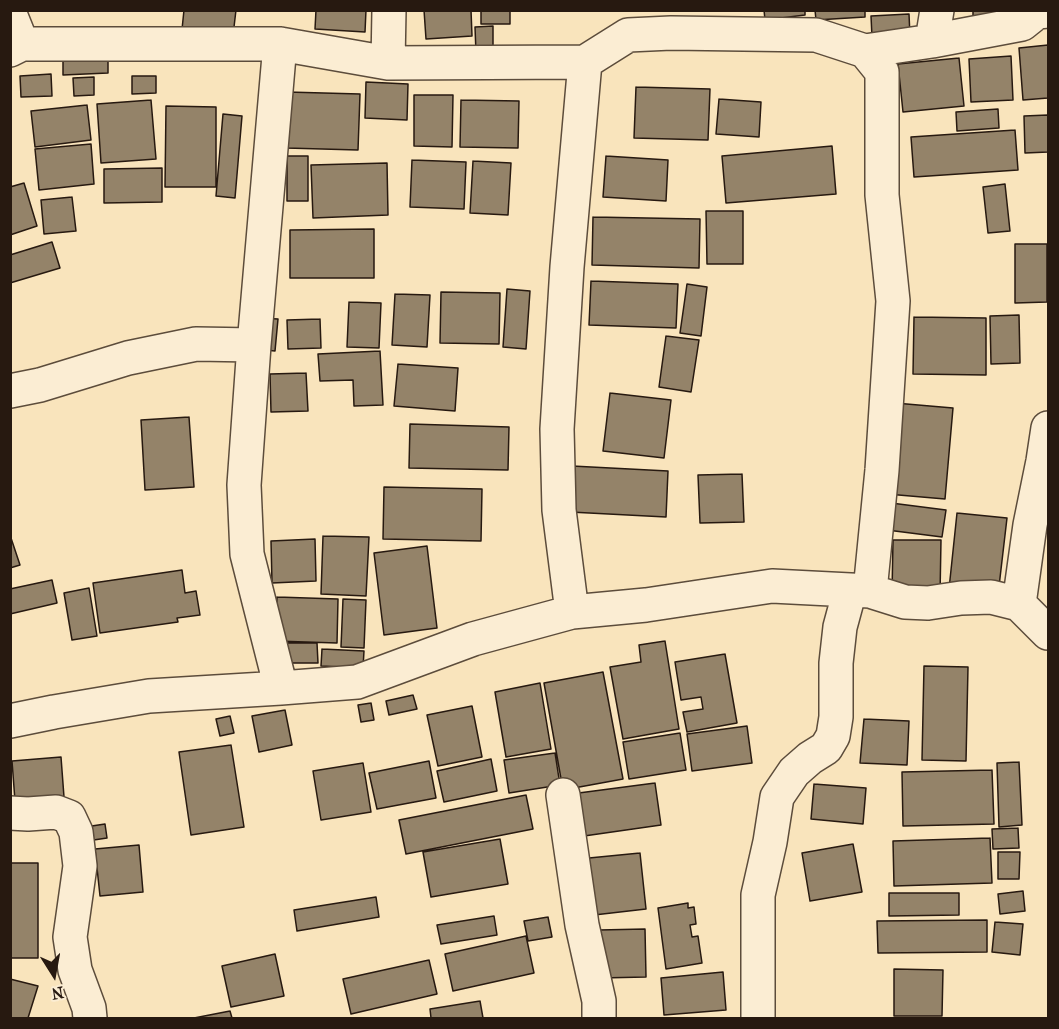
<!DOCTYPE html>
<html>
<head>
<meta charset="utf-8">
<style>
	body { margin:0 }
	#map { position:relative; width:1059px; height:1029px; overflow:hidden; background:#f9e4bc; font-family:"IM FELL French Canon",serif }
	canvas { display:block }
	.frame { position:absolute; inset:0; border:12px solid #271910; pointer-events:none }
	.north { position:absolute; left:24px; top:945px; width:60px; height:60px; -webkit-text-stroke:4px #fbedd3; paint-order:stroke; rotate:169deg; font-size:16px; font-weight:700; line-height:24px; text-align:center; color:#271910 }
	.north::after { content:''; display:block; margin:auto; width:21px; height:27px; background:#271910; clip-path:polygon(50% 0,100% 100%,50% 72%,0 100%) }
</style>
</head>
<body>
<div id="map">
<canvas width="1059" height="1029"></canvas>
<div class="frame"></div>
<div class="north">N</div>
</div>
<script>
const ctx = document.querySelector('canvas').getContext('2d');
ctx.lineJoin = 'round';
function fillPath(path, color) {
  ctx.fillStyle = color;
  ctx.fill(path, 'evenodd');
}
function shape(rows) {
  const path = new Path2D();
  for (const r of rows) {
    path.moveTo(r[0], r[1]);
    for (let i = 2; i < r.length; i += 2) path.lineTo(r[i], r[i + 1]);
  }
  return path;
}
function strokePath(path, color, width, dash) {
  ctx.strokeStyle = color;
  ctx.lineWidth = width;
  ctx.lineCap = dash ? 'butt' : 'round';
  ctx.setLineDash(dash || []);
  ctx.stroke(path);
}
const building = shape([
	[184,10,236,10,232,44,181,39,184,10],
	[316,10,366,10,365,32,315,29,316,10],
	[424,10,471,10,472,36,426,39,424,10],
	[481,10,510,10,510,24,481,24,481,10],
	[764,10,805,10,805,15,765,20,764,10],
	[815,10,865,10,865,17,816,20,815,10],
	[973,10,1025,10,973,19,973,10],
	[909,14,910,36,872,37,871,16,909,14],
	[493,26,493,53,476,53,475,27,493,26],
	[1048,45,1048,98,1023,100,1019,48,1048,45],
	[1011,56,1013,100,971,102,969,59,1011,56],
	[108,58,108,73,63,75,63,59,108,58],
	[959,58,964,106,903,112,898,64,959,58],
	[51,74,52,96,21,97,20,76,51,74],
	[132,76,156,76,156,93,132,94,132,76],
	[94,77,94,95,74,96,73,78,94,77],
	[366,82,408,84,407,120,365,118,366,82],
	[636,87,710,89,708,140,634,138,636,87],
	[287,92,360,94,358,150,286,148,287,92],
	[414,95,453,95,452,147,414,146,414,95],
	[719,99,761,102,759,137,716,134,719,99],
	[151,100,156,159,101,163,97,104,151,100],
	[461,100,519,101,518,148,460,147,461,100],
	[87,105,91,140,35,147,31,111,87,105],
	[166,106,216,107,216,187,165,187,166,106],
	[998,109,999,128,957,131,956,112,998,109],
	[223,114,242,116,235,198,216,196,223,114],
	[1048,115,1048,152,1025,153,1024,116,1048,115],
	[1015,130,1018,170,914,177,911,137,1015,130],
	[91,144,94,184,39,190,35,149,91,144],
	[832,146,836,194,726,203,722,156,832,146],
	[287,156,308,156,308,201,287,201,287,156],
	[606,156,668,160,666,201,603,197,606,156],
	[412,160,466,162,464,209,410,207,412,160],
	[473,161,511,163,508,215,470,213,473,161],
	[387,163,388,215,313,218,311,165,387,163],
	[162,168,162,202,104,203,104,169,162,168],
	[24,183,37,226,10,235,10,187,24,183],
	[1005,184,1010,231,988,233,983,187,1005,184],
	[72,197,76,231,44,234,41,200,72,197],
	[706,211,743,211,743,264,707,264,706,211],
	[593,217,700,219,699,268,592,265,593,217],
	[374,229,374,278,290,278,290,230,374,229],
	[52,242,60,268,10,283,10,255,52,242],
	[1015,244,1047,244,1047,302,1015,303,1015,244],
	[591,281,678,284,676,328,589,325,591,281],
	[687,284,707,287,701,336,680,333,687,284],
	[507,289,530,291,526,349,503,347,507,289],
	[441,292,500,293,499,344,440,343,441,292],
	[395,294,430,295,427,347,392,345,395,294],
	[349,302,381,303,379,348,347,347,349,302],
	[1019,315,1020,363,991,364,990,316,1019,315],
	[914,317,986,318,986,375,913,374,914,317],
	[260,318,278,319,275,351,256,349,260,318],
	[320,319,321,348,288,349,287,320,320,319],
	[666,336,699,340,691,392,659,387,666,336],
	[380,351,383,405,354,406,353,380,320,381,318,354,380,351],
	[398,364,458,368,455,411,394,406,398,364],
	[306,373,308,411,271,412,270,374,306,373],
	[610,393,671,400,664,458,603,451,610,393],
	[895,403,953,408,945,499,887,494,895,403],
	[189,417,194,487,145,490,141,420,189,417],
	[410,424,509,427,508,470,409,468,410,424],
	[572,466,668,471,666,517,570,512,572,466],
	[742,474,744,522,700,523,698,475,742,474],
	[384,487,482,489,481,541,383,539,384,487],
	[891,503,946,510,942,537,887,530,891,503],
	[957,513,1007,518,998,595,949,589,957,513],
	[10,535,20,565,10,568,10,535],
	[323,536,369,537,366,596,321,594,323,536],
	[315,539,316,581,272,583,271,541,315,539],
	[893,540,941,540,940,595,892,594,893,540],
	[427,546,437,628,384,635,374,553,427,546],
	[182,570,185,593,196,591,200,615,177,618,178,622,100,633,93,583,182,570],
	[52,580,57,603,10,614,10,589,52,580],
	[89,588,97,636,72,640,64,593,89,588],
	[277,597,338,599,337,643,275,641,277,597],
	[343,599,366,600,364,648,341,647,343,599],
	[665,641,679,729,623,739,610,667,641,662,639,645,665,641],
	[284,643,317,643,318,663,284,663,284,643],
	[322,649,364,651,363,668,321,666,322,649],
	[725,654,737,723,687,732,683,712,703,709,701,697,681,700,675,662,725,654],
	[924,666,968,667,966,761,922,760,924,666],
	[603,672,623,779,563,790,544,683,603,672],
	[540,683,551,749,506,757,495,692,540,683],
	[413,695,417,709,389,715,386,701,413,695],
	[371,703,374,720,361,722,358,705,371,703],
	[472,706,482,757,438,766,427,715,472,706],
	[285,710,292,745,259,752,252,716,285,710],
	[230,716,234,733,220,736,216,719,230,716],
	[864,719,909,721,907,765,860,763,864,719],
	[747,726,752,763,692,771,687,734,747,726],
	[680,733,686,770,629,779,623,742,680,733],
	[231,745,244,827,191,835,179,752,231,745],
	[555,753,560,785,509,793,504,760,555,753],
	[61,757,64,797,15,801,12,761,61,757],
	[491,759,497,791,444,802,437,771,491,759],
	[429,761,436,798,377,809,369,773,429,761],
	[1019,762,1022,825,999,827,997,763,1019,762],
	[363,763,371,812,321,820,313,771,363,763],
	[992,770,994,824,903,826,902,772,992,770],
	[655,783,661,825,577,837,571,794,655,783],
	[814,784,866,788,863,824,811,819,814,784],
	[526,795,533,829,406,854,399,820,526,795],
	[105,824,107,838,87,841,85,827,105,824],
	[1018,828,1019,848,993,849,992,829,1018,828],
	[990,838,992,883,894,886,893,841,990,838],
	[500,839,508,884,431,897,423,852,500,839],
	[853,844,862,892,810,901,802,853,853,844],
	[139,845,143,892,100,896,95,849,139,845],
	[998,852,1020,852,1019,879,998,879,998,852],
	[640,853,646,909,594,915,589,858,640,853],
	[10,863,38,863,38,958,10,958,10,863],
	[1023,891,1025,911,1000,914,998,894,1023,891],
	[889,893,959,893,959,915,889,916,889,893],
	[376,897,379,917,297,931,294,910,376,897],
	[688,903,688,908,694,907,696,924,690,925,692,937,698,936,702,963,666,969,658,908,688,903],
	[494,916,497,935,441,944,437,925,494,916],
	[548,917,552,937,528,941,524,921,548,917],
	[987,920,987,952,878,953,877,921,987,920],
	[995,922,1023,924,1020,955,992,952,995,922],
	[645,929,646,977,600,978,599,930,645,929],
	[526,936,534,973,453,991,445,954,526,936],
	[275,954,284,996,231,1007,222,966,275,954],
	[429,960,437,994,351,1014,343,979,429,960],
	[894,969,943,970,942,1016,894,1016,894,969],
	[723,972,726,1010,664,1015,661,978,723,972],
	[10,979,38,986,28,1018,10,1018,10,979],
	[480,1001,483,1018,431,1018,430,1009,480,1001],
	[230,1011,232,1018,194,1018,230,1011]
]);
const minor = shape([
	[10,14,22,44],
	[932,41,937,10],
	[280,44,254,345,244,485,247,554,281,688],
	[10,50,22,44,280,44,388,63,585,62,628,35,671,33,816,35,865,51,932,41,1022,24,1037,12,1048,11],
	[865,51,882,72,882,195,893,301,882,470,870,591],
	[388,63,389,10],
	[10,391,40,385,128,358,196,344,254,345],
	[1019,604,1030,525,1043,461,1048,428],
	[572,612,559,510,557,429,567,267,585,62],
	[10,721,54,712,149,696,281,688,357,682,473,639,572,612,646,605,772,586,870,591,905,602,928,603,961,598,991,597,1019,604,1048,633],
	[563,795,582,925,599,1001,599,1018],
	[10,813,28,814,56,812,69,817,76,832,80,866,70,937,75,970,89,1008,90,1018],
	[758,1018,758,895,770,842,777,797,794,772,810,758,826,748,833,736,836,717,836,663,840,627,850,590]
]);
fillPath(building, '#948369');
strokePath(building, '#271910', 1.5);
strokePath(minor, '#5c4c3b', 36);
strokePath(minor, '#fbedd3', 33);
</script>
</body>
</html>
